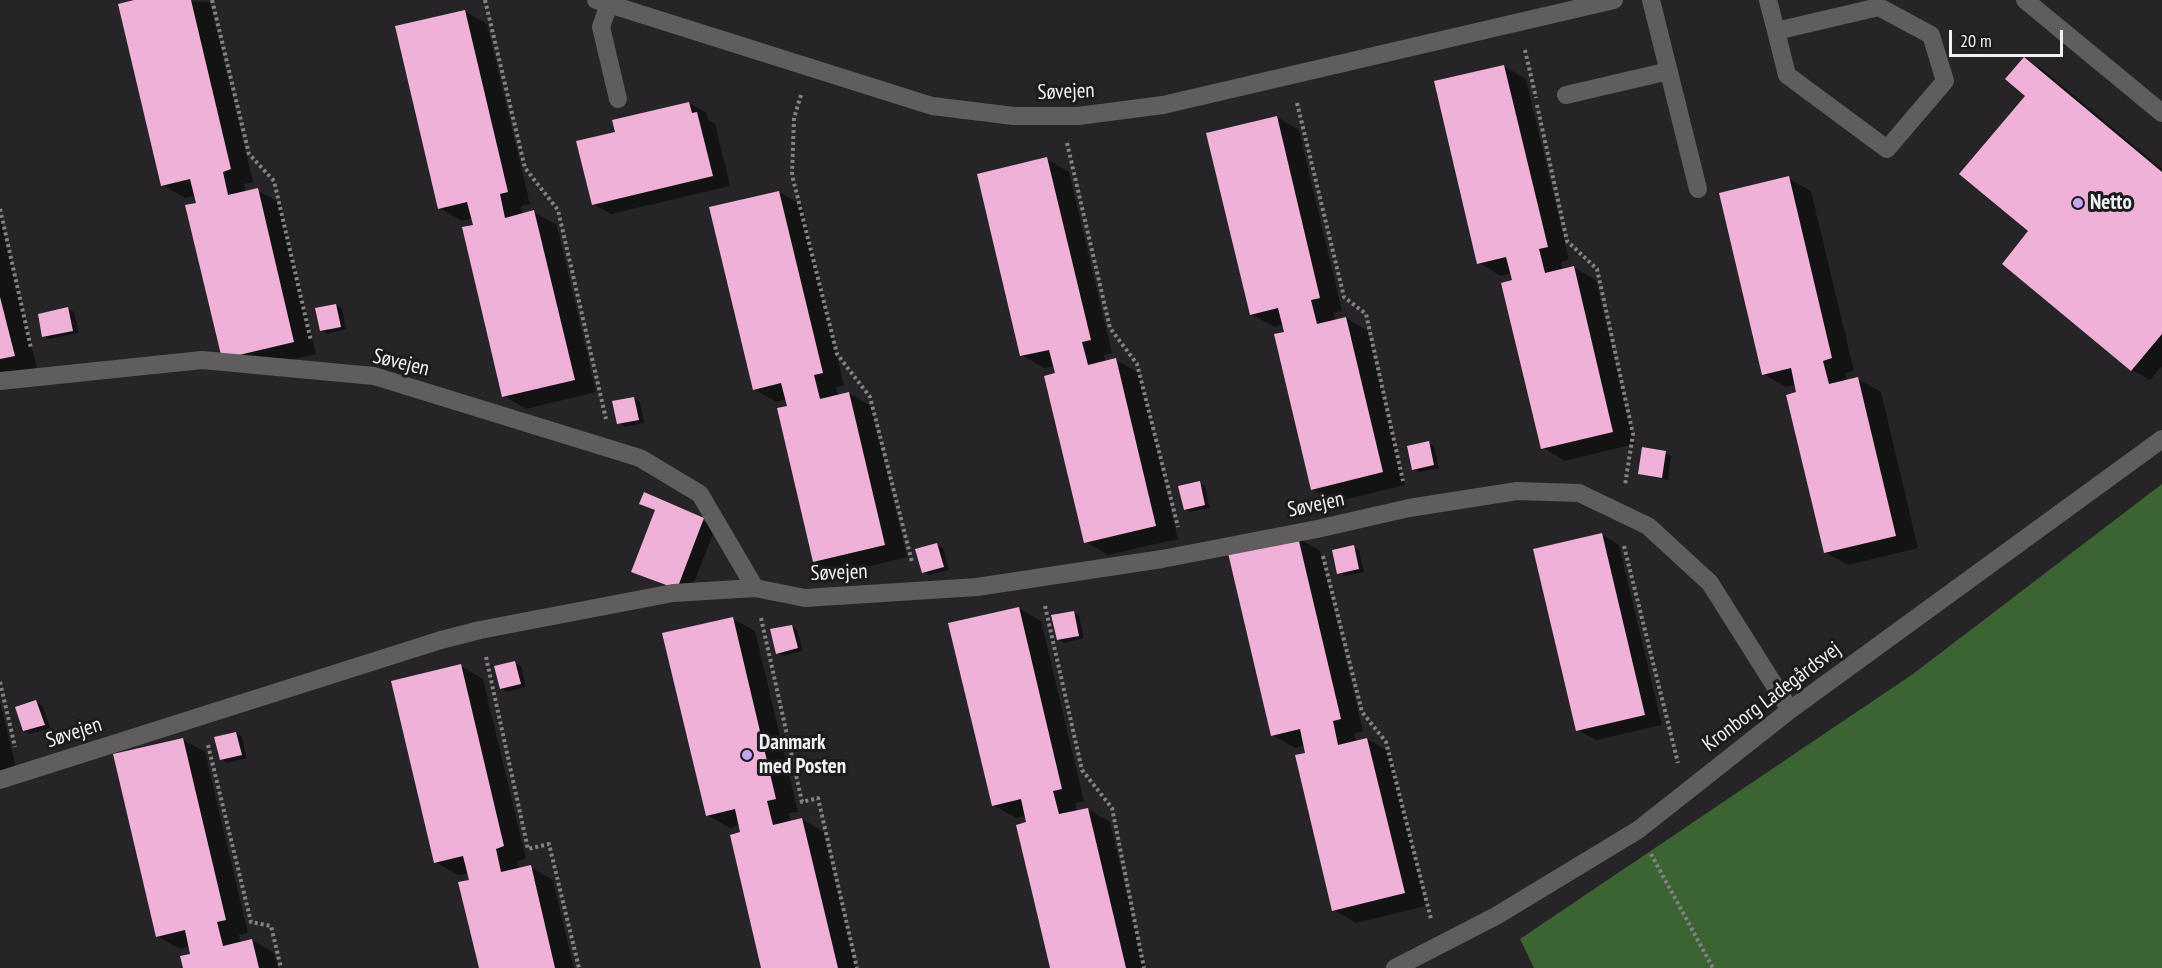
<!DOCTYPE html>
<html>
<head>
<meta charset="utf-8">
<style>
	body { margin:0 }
	#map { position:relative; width:2162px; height:968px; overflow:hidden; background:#262427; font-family:"PT Sans Narrow",sans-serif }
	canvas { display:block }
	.scale { position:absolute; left:1949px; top:30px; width:114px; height:27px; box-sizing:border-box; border:3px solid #f1f0f2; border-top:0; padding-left:8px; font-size:18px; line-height:21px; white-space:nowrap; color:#f1f0f2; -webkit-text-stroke:4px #1c1b1d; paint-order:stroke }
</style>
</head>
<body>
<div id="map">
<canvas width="2162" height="968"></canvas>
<div class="scale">20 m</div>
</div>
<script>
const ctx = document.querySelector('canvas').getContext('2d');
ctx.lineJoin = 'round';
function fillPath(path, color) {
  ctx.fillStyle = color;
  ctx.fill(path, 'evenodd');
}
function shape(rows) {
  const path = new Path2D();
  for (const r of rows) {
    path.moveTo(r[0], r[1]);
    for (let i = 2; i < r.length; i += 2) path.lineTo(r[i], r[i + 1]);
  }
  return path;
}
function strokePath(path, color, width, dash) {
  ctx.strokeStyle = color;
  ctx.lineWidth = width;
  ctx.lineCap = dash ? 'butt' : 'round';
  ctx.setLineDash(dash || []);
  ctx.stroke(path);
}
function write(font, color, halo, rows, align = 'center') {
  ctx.font = font + ' "PT Sans Narrow",sans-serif';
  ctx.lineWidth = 6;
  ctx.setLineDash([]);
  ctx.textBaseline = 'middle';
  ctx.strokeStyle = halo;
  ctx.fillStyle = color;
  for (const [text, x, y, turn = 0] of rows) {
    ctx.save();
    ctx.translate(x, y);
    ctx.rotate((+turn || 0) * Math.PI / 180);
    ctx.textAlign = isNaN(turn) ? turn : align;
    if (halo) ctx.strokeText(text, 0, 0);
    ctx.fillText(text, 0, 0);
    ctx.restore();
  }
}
const forest = shape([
	[2162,484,2162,968,1534,968,1520,939,1913,674]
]);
const shadow = shape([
	[140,0,210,2,253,182,244,184,246,192,257,190,280,203,316,354,246,371,195,196,185,198,163,185],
	[465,11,487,24,530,204,521,206,523,215,534,212,557,225,596,392,526,409,504,396,472,218,462,221,439,208],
	[2024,59,2042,69,2162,169,2162,366,2150,380,2132,370,2004,264,2031,231],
	[1504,66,1526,79,1569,259,1561,262,1563,270,1573,267,1596,280,1635,444,1565,461,1543,448,1512,273,1501,276,1479,263],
	[689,103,707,113,708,120,715,124,730,186,611,214,593,204,617,133],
	[1277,117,1299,130,1342,311,1333,313,1335,321,1346,318,1368,331,1405,485,1335,502,1312,489,1284,324,1274,327,1251,314],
	[1047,159,1069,172,1112,353,1104,355,1106,363,1116,360,1139,373,1178,539,1108,555,1086,542,1055,366,1044,368,1022,355],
	[1788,178,1811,191,1854,371,1845,373,1847,381,1858,379,1881,392,1918,548,1848,565,1825,552,1796,385,1786,387,1763,374],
	[779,192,802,205,844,385,836,388,838,396,849,393,871,406,907,557,837,574,815,561,787,399,776,402,754,389],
	[0,214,37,368,0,377],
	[336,305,342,308,346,329,327,334,321,330],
	[68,309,74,312,79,333,50,339,44,336],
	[634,398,640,402,644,423,625,427,619,423],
	[1428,442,1434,446,1439,468,1419,472,1414,469],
	[1666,453,1671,456,1668,480,1640,474],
	[1199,483,1205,486,1210,508,1191,512,1185,509],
	[644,494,716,527,689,595,633,571,656,511,641,503],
	[1601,534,1619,545,1662,725,1596,740,1578,730],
	[1298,538,1320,551,1363,731,1354,734,1357,742,1367,739,1390,752,1426,906,1356,923,1334,910,1305,745,1295,748,1272,735],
	[937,545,943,548,949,570,929,575,923,572],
	[1354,547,1359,550,1364,572,1345,576,1339,573],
	[1018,608,1041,621,1084,801,1075,803,1077,812,1088,809,1110,822,1145,968,1051,968,1026,815,1016,818,993,805],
	[1073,612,1079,616,1084,638,1064,643,1058,639],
	[732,618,755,631,798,812,789,813,791,822,802,819,824,832,856,968,763,968,740,825,730,828,707,815],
	[792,626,797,630,803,651,783,656,777,653],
	[515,663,521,666,526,687,507,692,501,688],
	[461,666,483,679,526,859,517,861,519,869,530,867,553,880,574,968,480,968,469,873,458,875,435,862],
	[0,701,19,780,0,784],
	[36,702,42,705,50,728,30,734,24,730],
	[236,733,242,737,247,758,227,763,221,759],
	[182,739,205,752,248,933,239,935,241,943,252,940,274,953,278,968,184,968,192,955,190,946,180,949,157,936]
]);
const building = shape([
	[134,0,191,0,231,169,223,172,228,195,258,188,294,342,222,359,185,205,196,203,190,179,161,186,118,4],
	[465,10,508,192,500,194,505,218,534,210,575,380,502,397,462,227,473,225,467,202,438,209,395,26],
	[2024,57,2162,172,2162,334,2131,371,2002,264,2028,231,1959,174,2025,96,2005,79],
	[1504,65,1548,247,1539,249,1545,273,1574,266,1613,432,1541,449,1501,283,1512,280,1506,257,1477,264,1434,81],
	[689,102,692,113,697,112,713,176,592,205,576,141,615,132,612,120],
	[1277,116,1320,298,1311,300,1317,324,1346,317,1383,472,1311,490,1274,334,1284,332,1278,308,1250,315,1206,133],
	[1047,157,1091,340,1082,342,1088,365,1116,358,1156,526,1084,543,1044,376,1055,373,1049,350,1020,356,977,174],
	[1789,176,1832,358,1823,361,1829,384,1858,377,1896,536,1824,553,1786,395,1796,392,1791,368,1762,375,1719,193],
	[779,191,823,373,814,375,820,399,849,392,885,545,813,562,777,408,787,406,781,383,753,390,709,207],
	[0,297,15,356,0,359],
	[336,304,341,327,320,331,315,308],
	[68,307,73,331,42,337,38,314],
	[634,397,639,420,617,424,612,401],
	[1429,441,1434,465,1412,470,1407,446],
	[1642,447,1666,451,1662,478,1638,474],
	[1200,481,1205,505,1184,510,1178,486],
	[644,492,704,518,677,589,631,572,655,510,639,504],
	[1602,533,1645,715,1576,731,1533,549],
	[1298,537,1341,719,1333,721,1338,745,1367,738,1405,893,1332,911,1295,755,1305,753,1300,729,1271,736,1228,553],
	[937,543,944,567,922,573,915,549],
	[1354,545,1359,569,1337,574,1332,550],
	[1019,607,1062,789,1053,791,1059,814,1088,808,1126,968,1050,968,1016,825,1026,822,1021,799,992,806,948,623],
	[1074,611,1079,636,1057,640,1051,615],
	[733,617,776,799,767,801,773,825,802,818,838,968,761,968,730,835,740,832,735,809,706,816,662,633],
	[792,625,798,648,776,654,770,629],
	[515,661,521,684,500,689,494,666],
	[461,664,504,846,496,849,501,872,531,865,555,968,479,968,458,882,469,880,463,856,434,863,391,681],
	[36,700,45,725,23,731,15,707],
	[236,732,242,755,220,760,214,737],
	[183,738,226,920,217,922,223,946,252,939,259,968,183,968,180,956,190,954,185,930,156,937,113,754]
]);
const path = shape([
	[212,0,249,154,274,181,311,341],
	[485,0,525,168,558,210,606,419],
	[1525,50,1536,98],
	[801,95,794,118,792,175,837,354,870,397,912,562],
	[1297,103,1344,297,1366,314,1403,481],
	[1537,105,1567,241,1597,269,1633,434,1625,485],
	[1067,143,1110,328,1137,364,1178,527],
	[0,209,31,348],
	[1624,546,1678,763],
	[1323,556,1362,712,1386,742,1431,919],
	[1045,606,1082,770,1112,808,1144,968],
	[761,618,802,802,818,798,857,968],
	[486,657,528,849,549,844,579,968],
	[0,682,15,747],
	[208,745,251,922,271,926,281,968],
	[1651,854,1713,968]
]);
const minor = shape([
	[596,0,932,106,1014,116,1078,116,1163,105,1614,0],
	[1651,0,1698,189],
	[1768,0,1776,31,1787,75,1887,149,1945,81,1931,35,1879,7,1776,31],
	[2025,0,2162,113],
	[609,4,601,27,618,99],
	[1566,95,1669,71],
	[0,381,202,360,374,376,640,458,700,494,755,588],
	[0,780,441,640,480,630,673,593,755,588,805,598,977,587,1162,559,1317,529,1409,508,1517,491,1579,493,1648,526,1710,583,1790,710],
	[1395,968,1496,916,1638,830,1790,710,2162,439]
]);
const markers = [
	[2078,203,6,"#c5a7f1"],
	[747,755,6,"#c5a7f1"]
];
const streetNames = [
	["Søvejen",1066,92,-2],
	["Søvejen",401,363,14],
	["Søvejen",1316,505,-12],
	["Søvejen",839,573,-2],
	["Kronborg Ladegårdsvej",1772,697,-37],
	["Søvejen",74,733,-18]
];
const poiNames = [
	["Netto",2090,203],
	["Danmark",759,743],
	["med Posten",759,767]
];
fillPath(forest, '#3c6433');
fillPath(shadow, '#0007');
fillPath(building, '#f0b1d9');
strokePath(path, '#838284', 4, [3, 3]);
strokePath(minor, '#5f5d5d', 18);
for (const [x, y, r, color] of markers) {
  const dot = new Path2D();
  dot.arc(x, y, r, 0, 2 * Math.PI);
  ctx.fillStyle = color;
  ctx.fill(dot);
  strokePath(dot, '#1c1b1d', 2);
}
write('21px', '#f1f0f2', '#1c1b1d', streetNames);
write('bold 21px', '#f1f0f2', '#1c1b1d', poiNames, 'left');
</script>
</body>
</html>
